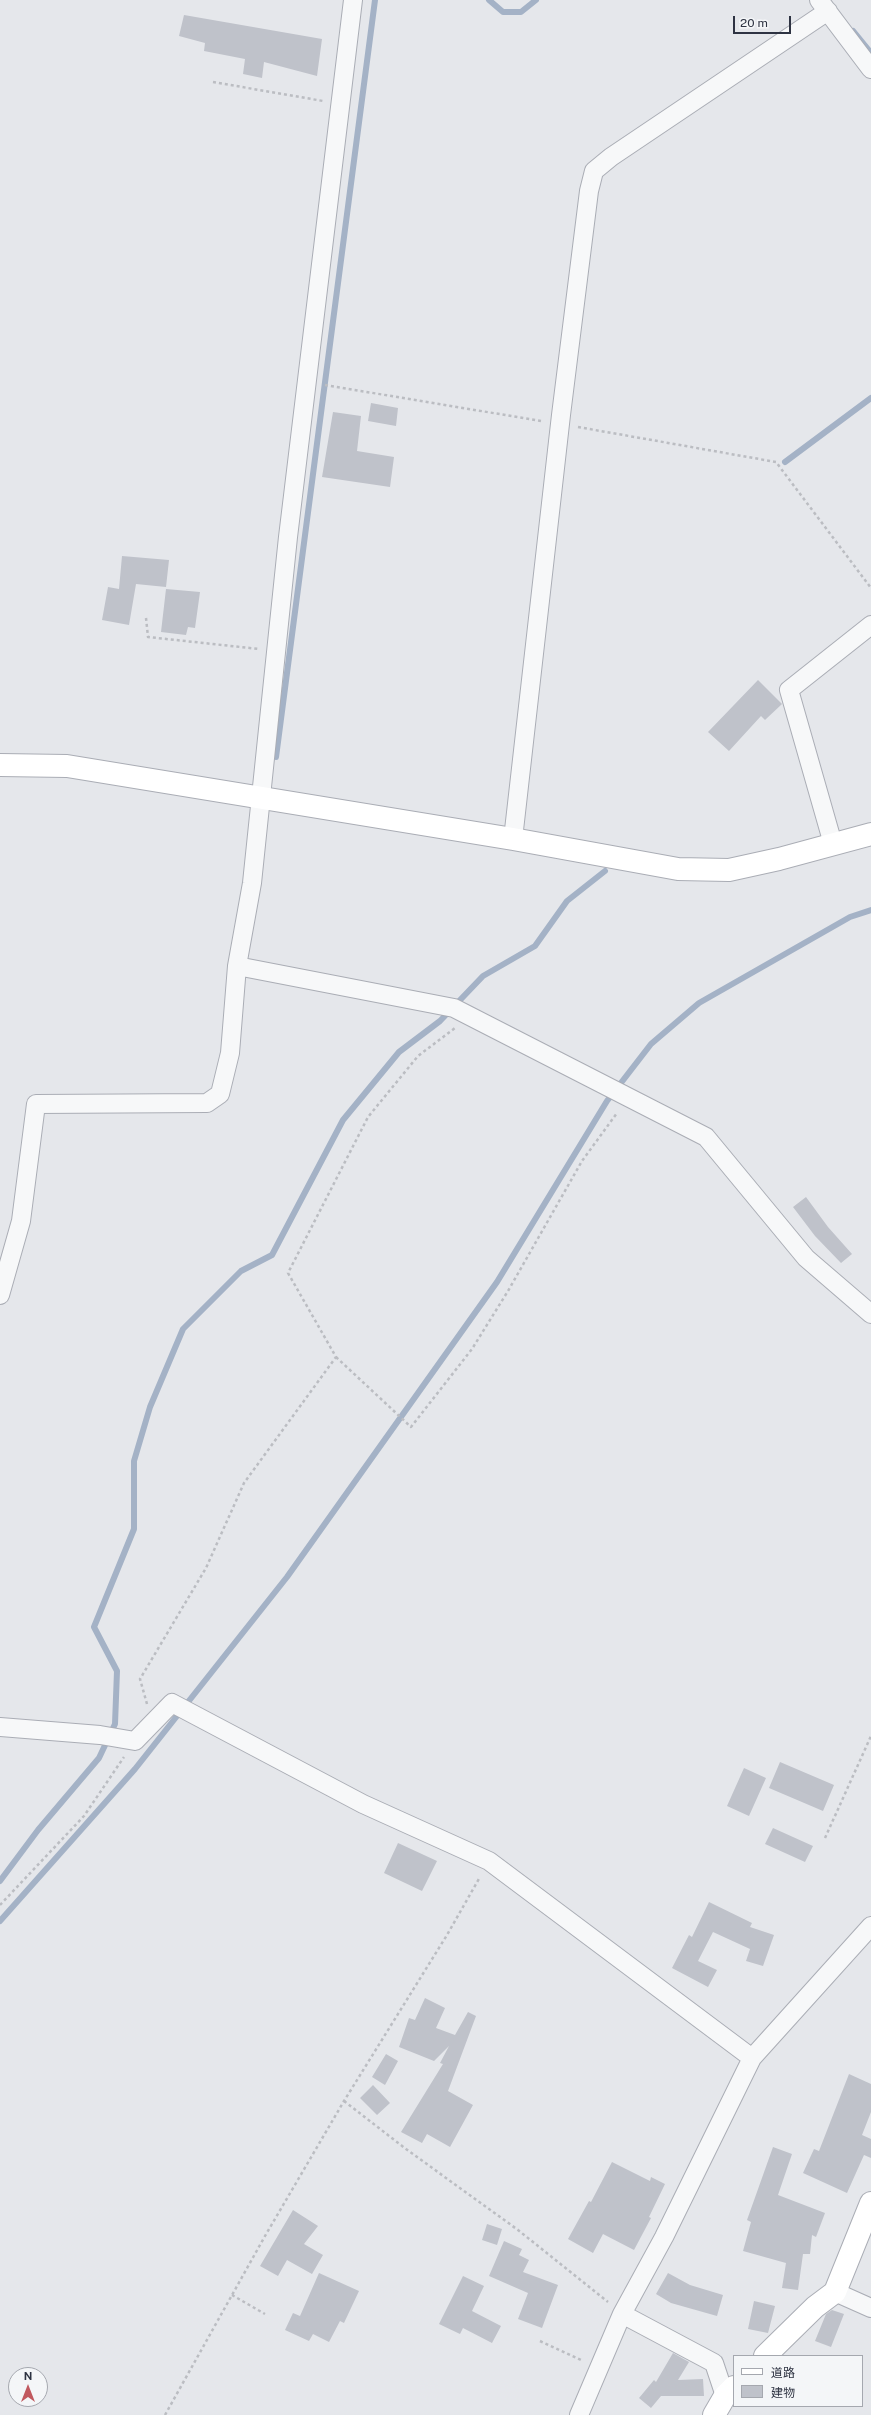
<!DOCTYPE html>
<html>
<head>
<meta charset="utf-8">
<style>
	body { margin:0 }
	#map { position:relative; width:871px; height:2415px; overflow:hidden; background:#e5e7eb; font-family:"Public Sans","Noto Sans JP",sans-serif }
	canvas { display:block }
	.legend { position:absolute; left:733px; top:2355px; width:130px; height:52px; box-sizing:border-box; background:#f4f6f8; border:1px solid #a5a8af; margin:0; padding:5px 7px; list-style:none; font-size:12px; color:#2e3342 }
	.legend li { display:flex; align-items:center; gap:8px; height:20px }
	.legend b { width:20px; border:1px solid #a5a8af }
	.north { position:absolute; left:8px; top:2367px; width:40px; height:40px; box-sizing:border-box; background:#f4f6f8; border:1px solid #a5a8af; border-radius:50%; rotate:0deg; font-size:11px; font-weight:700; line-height:16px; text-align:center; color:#2e3342 }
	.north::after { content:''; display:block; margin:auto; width:14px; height:18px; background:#c1595f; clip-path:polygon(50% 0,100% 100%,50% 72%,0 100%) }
	.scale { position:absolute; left:733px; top:16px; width:58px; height:18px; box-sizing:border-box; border:2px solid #2e3342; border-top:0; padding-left:5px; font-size:12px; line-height:14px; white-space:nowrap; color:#2e3342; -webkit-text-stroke:3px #f4f6f8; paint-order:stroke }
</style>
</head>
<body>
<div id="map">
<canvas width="871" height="2415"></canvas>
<ul class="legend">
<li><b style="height:5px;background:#fff"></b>道路</li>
<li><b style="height:11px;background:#bfc2ca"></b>建物</li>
</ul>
<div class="north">N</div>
<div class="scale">20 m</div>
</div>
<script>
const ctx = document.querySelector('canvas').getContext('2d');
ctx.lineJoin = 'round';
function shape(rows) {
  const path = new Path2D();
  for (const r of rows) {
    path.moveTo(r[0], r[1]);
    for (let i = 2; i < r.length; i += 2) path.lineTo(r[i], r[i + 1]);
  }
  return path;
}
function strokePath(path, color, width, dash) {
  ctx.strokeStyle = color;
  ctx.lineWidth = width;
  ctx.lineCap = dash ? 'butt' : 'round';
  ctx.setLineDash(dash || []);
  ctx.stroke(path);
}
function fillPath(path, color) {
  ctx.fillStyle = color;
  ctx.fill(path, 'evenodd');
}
const stream = shape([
	[489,0,503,12,521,12,536,0],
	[853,31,871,53],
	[785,462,871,398],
	[276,757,375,0],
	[0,1881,38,1830,99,1758,115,1724,117,1671,94,1627,134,1529,134,1461,150,1407,183,1329,241,1271,272,1255,343,1120,399,1052,440,1021,483,976,535,946,567,901,605,871],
	[0,1921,135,1769,287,1577,497,1282,607,1101,651,1044,699,1003,850,917,871,910]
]);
const building = shape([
	[184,15,322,39,317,76,264,62,262,78,243,74,245,59,204,51,205,43,179,36],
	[371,403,398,408,396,426,368,421],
	[333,412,361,416,357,451,394,457,390,487,322,477],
	[122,556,169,560,166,587,136,584,129,625,102,620,108,587,119,589],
	[166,589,200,592,195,628,188,627,186,635,161,632],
	[758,680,782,704,765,720,761,716,729,751,708,732],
	[806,1197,828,1227,852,1254,841,1263,815,1236,793,1207],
	[780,1762,834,1785,823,1811,769,1788],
	[744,1768,766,1778,749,1816,727,1806],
	[773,1828,813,1846,805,1862,765,1844],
	[398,1843,437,1861,422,1891,384,1873],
	[709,1902,752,1923,750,1927,774,1935,763,1966,746,1961,750,1949,713,1932,698,1961,717,1970,708,1987,672,1968,689,1935,692,1937],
	[425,1998,445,2008,436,2028,455,2035,468,2012,476,2016,448,2091,473,2105,450,2147,427,2134,422,2143,401,2132,443,2064,440,2063,449,2046,434,2061,399,2047,409,2018,415,2020],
	[386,2054,398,2061,385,2085,372,2077],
	[849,2074,871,2084,871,2112,862,2135,871,2139,871,2158,864,2155,847,2193,803,2173,814,2149,819,2151],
	[373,2085,390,2103,377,2115,360,2098],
	[773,2147,792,2154,778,2195,825,2213,816,2237,812,2235,810,2254,803,2254,798,2290,782,2288,786,2263,743,2251,751,2222,747,2220],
	[612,2162,650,2181,651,2177,665,2184,649,2217,651,2218,634,2250,603,2234,593,2253,568,2239,589,2201,591,2202],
	[293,2210,318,2226,304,2244,323,2255,312,2274,287,2260,278,2276,260,2266],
	[487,2224,502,2229,497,2245,482,2240],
	[504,2241,522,2249,519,2255,529,2260,523,2272,558,2285,542,2328,518,2319,528,2293,489,2276],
	[319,2273,359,2291,344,2323,340,2321,329,2342,313,2334,309,2341,285,2330,293,2313,300,2316],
	[668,2273,690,2285,723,2295,717,2316,671,2303,656,2294],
	[463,2276,484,2286,472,2311,501,2326,492,2343,463,2328,460,2334,439,2324],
	[754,2301,775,2306,768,2333,748,2329],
	[832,2310,844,2314,831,2347,815,2341,826,2314],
	[673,2353,689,2362,678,2380,703,2379,704,2396,661,2396,651,2408,639,2398,654,2380,656,2382]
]);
const path = shape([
	[213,82,323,101],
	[325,385,541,421],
	[578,427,776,462,871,588],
	[146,618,148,637,259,649],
	[336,1357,411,1427,472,1349,508,1291,582,1161,617,1113],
	[147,1704,140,1679,206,1568,244,1483,336,1357,288,1273,368,1117,418,1056,455,1028],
	[825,1838,871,1736],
	[0,1905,84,1816,124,1757],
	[344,2101,406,2149,518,2230,608,2302],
	[232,2295,265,2314],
	[540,2341,583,2361],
	[165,2415,265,2236,344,2101,447,1935,480,1877]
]);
const street = shape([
	[819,0,871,69],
	[513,839,561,415,589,191,594,171,611,157,828,11],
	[833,844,789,690,871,625],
	[237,966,454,1008,706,1137,806,1258,871,1314],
	[0,1295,21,1221,36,1104,207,1103,220,1094,230,1053,237,966,252,883,288,537,353,0],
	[0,1727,100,1735,135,1741,172,1703,363,1804,489,1861,752,2058],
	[835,2292,871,2308],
	[622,2314,714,2363,725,2396],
	[579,2415,622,2314,664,2237,752,2058,871,1926]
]);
const secondary = shape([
	[0,765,67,766,513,839,678,869,729,870,779,859,871,834],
	[765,2356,815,2307,835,2292,871,2203],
	[714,2415,725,2396,734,2387]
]);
strokePath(stream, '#a4b2c6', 6);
fillPath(building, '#bfc2ca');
strokePath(street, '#aaadb5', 20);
strokePath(secondary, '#aaadb5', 24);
strokePath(path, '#bbbdc2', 2.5, [3, 3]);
strokePath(street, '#f7f8f9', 18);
strokePath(secondary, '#fff', 22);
</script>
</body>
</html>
